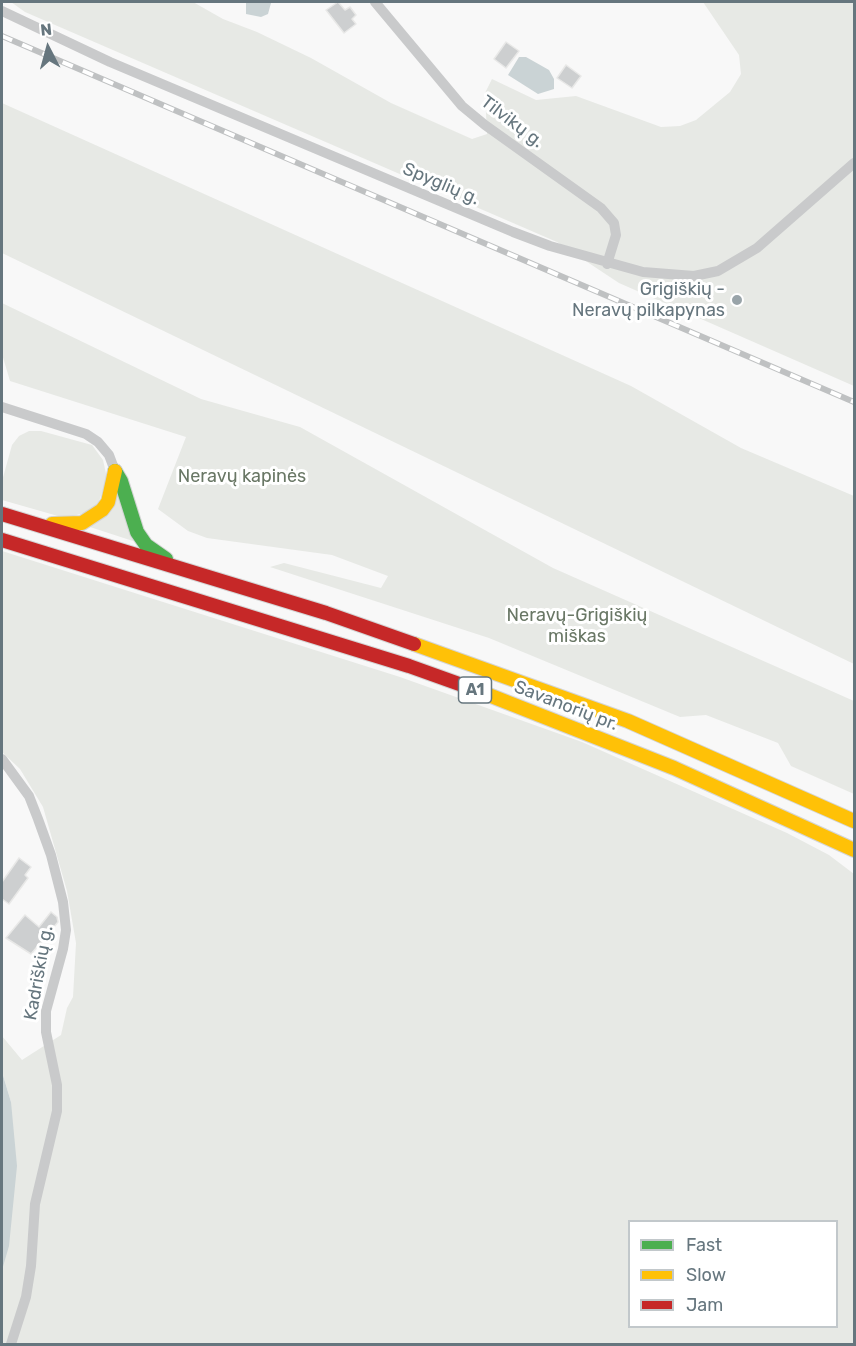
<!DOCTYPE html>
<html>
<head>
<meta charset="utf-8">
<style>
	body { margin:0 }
	#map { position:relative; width:856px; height:1346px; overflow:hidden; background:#f8f8f8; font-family:Rubik,sans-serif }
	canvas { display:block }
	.frame { position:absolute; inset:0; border:3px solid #66767e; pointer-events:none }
	.legend { position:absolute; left:628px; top:1220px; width:210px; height:108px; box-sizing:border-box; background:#fff; border:2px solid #c2c8cb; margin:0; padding:8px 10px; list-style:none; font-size:18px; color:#66767e }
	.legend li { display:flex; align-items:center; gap:12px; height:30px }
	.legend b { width:30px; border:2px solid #c2c8cb }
	.north { position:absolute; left:18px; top:18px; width:60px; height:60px; -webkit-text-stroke:4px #fff; paint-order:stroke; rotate:354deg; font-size:16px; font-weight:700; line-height:24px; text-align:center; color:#66767e }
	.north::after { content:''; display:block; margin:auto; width:21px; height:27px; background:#66767e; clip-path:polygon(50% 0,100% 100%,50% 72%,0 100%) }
</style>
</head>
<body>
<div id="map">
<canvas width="856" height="1346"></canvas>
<div class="frame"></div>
<ul class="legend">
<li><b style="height:8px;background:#4caf50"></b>Fast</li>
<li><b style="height:8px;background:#ffc107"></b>Slow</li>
<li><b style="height:8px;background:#c62828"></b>Jam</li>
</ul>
<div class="north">N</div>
</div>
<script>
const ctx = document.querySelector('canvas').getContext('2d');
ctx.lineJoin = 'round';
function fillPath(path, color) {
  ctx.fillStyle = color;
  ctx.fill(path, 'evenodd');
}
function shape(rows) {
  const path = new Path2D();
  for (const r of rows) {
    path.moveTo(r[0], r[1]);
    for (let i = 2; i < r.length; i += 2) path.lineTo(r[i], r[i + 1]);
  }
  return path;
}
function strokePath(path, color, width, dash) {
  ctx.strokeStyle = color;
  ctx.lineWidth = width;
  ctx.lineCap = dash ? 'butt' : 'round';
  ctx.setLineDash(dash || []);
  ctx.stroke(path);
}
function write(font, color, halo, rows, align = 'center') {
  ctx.font = font + ' Rubik,sans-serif';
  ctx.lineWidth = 6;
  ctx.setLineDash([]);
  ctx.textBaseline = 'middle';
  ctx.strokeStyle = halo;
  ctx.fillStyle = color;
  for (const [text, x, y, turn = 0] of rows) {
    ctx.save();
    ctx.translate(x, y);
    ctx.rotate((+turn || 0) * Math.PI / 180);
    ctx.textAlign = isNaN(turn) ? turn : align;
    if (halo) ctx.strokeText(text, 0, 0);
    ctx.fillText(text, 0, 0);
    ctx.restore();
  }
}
const green = shape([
	[11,2,193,2,223,19,257,32,311,58,391,103,472,139,487,134,485,93,492,79,536,100,576,96,661,127,680,126,696,120,730,92,741,74,739,55,703,2,854,2,854,386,619,283,557,242,25,12],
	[2,103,631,386,741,448,854,496,854,664,2,253],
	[2,303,201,399,300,427,553,568,854,701,854,794,791,766,778,743,706,715,680,717,489,638,270,567,284,563,381,588,388,576,332,555,207,538,188,531,158,509,186,437,10,381,2,354],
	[29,431,41,431,92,445,103,460,107,478,96,510,65,518,2,500,2,481,12,445,19,436],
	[119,492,136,542,90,527],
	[2,551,400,677,582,742,787,833,829,855,854,874,854,1344,2,1344,2,1261,11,1102,2,1072,2,1036,22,1060,61,1035,67,1008,73,997,76,943,67,891,43,807,20,769,2,752],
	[630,1222,836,1222,836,1326,630,1326]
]);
const water = shape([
	[246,2,271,2,271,3,268,14,261,17,246,14],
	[519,57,526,57,549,70,554,79,554,89,538,94,508,75],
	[2,1072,11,1102,17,1166,9,1246,2,1270]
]);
const building = shape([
	[338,2,345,10,350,7,356,15,352,19,356,24,344,33,326,10,338,2],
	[506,42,519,51,506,68,494,59,506,42],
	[566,65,581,76,572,88,557,78,566,65],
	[19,858,31,867,25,875,28,878,9,904,2,899,2,882,19,858],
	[51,912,57,917,58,922,31,954,6,938,25,915,39,927,51,912]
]);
const street = shape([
	[375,2,462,106,485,125,601,208,614,223,616,235,607,264],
	[2,11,110,62,513,232,550,246,643,272,694,276,718,271,757,248,854,163],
	[2,407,86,434,98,442,109,455,115,471],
	[2,759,29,796,38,819,51,855,63,902,66,930,63,949,46,1011,46,1032,57,1085,57,1111,35,1204,31,1266,26,1297,11,1344]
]);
const fast = shape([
	[115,471,121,481,137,532,146,545,166,559]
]);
const slow = shape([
	[52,524,82,523,102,510,108,502,115,471],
	[414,644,628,721,854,821],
	[476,690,674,768,854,850]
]);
const jam = shape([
	[2,514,326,613,414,644],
	[2,540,409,666,476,690]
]);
const rail = shape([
	[2,36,854,402]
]);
const markers = [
	[737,300,6,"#99a4a9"]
];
const shields = [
	[475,690,33]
];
const shieldNames = [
	["A1",475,690]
];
const streetNames = [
	["Tilvikų g.",512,122,37],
	["Spyglių g.",441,184,23],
	["Savanorių pr.",566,706,21],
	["Kadriškių g.",39,973,-80]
];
const poiNames = [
	["Grigiškių -",725,290],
	["Neravų pilkapynas",725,311]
];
const parkNames = [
	["Neravų kapinės",242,477],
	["Neravų-Grigiškių",577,616],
	["miškas",577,637]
];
fillPath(green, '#e7e9e5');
fillPath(water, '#cad3d5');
fillPath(building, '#cdcfd0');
strokePath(building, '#e8e8e7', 1.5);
strokePath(fast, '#d4d5d5', 16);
strokePath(slow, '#d4d5d5', 16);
strokePath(jam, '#d4d5d5', 16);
strokePath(street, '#c9cacb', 10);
strokePath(fast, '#4caf50', 14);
strokePath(slow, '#ffc107', 14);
strokePath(jam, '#c62828', 14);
strokePath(rail, '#bfc1c2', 6);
strokePath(rail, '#fff', 4, [11]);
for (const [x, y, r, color] of markers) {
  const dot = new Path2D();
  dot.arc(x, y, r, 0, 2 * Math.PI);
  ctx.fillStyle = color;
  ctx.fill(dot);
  strokePath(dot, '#fff', 2);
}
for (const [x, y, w] of shields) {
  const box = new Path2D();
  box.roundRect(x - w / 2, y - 13, w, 26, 4.5);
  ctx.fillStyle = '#fff';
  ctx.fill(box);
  strokePath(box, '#66767e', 1.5);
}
write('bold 16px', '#66767e', null, shieldNames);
write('18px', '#66767e', '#fff', streetNames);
write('18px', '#66767e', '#fff', poiNames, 'right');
write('18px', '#697765', '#fff', parkNames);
</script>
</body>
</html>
